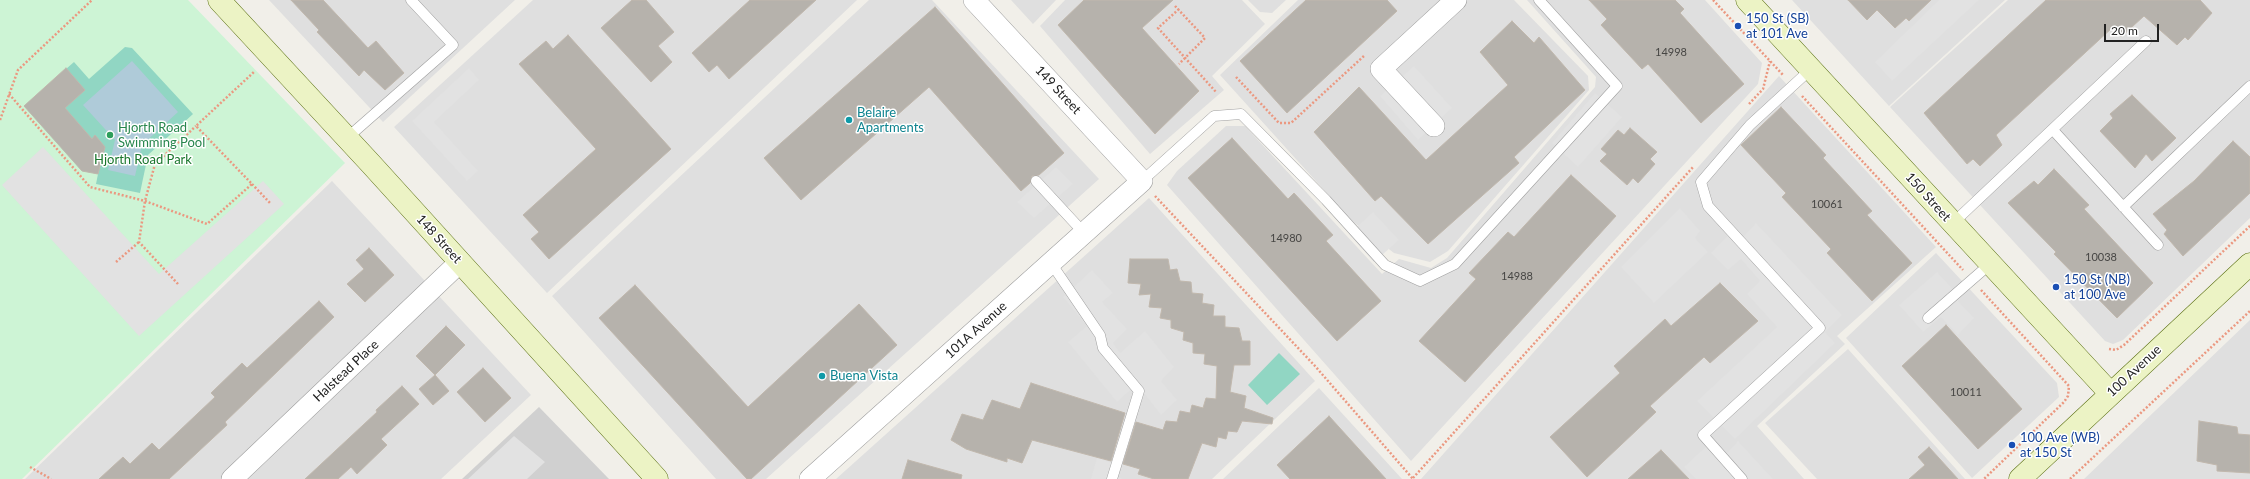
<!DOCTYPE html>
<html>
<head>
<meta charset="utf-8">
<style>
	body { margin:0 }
	#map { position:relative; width:2250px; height:479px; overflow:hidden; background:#f1efe9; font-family:Lato,sans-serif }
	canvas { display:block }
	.scale { position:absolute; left:2104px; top:24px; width:55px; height:18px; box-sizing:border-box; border:2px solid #222; border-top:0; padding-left:5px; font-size:12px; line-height:14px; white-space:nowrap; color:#222; -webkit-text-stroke:3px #fff; paint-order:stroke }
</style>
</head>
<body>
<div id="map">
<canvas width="2250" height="479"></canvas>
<div class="scale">20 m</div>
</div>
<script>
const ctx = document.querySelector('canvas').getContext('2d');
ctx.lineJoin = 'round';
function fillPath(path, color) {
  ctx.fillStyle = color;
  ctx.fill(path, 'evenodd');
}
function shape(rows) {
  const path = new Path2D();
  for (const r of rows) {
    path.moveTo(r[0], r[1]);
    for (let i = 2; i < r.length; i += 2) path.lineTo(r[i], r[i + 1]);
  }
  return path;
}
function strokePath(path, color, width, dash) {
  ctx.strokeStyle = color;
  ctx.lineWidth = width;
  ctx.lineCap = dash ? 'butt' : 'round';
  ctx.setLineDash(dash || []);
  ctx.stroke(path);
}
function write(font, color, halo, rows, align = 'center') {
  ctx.font = font + ' Lato,sans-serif';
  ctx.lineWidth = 3;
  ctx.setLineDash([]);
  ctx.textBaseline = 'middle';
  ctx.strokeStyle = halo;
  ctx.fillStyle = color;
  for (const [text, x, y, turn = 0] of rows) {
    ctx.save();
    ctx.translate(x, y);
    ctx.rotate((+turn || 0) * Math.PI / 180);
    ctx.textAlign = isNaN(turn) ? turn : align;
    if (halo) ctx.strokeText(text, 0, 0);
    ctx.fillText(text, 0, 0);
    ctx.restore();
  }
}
const residential = shape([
	[269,0,515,0,383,122],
	[533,0,857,0,547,293,394,127],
	[869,0,932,0,1099,179,766,479,716,479,552,296],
	[1011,0,1056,0,1033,24],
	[1065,0,1242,0,1265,24,1212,76,1224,90,1150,154,1040,26],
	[1248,0,1286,0,1272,13,1260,12],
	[1298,0,1514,0,1588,76,1589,90,1448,251,1430,262,1394,253,1352,221,1220,75],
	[1527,0,1705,0,1762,63,1758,84,1411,461,1167,185,1177,171,1226,126,1245,126,1382,274,1399,259,1431,268,1447,258,1595,87,1596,77],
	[1792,0,2005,0,1889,106],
	[2008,0,2250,0,2250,218,2123,340,2113,344,2105,341,1890,107],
	[1779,76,1936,247,1837,336,1845,344,1757,426,1804,479,1421,479],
	[332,181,531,395,441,479,25,479],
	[1149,198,1315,381,1212,479,836,479],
	[1936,253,2057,383,2059,397,1972,478,1846,338],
	[2250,320,2250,479,2084,479],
	[1848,349,1965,479,1817,479,1765,423],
	[1319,388,1402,479,1223,479]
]);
const religious = shape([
	[539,407,609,479,462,479]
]);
const park = shape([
	[0,0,188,0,345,163,22,479,0,479]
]);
const pitch = shape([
	[125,47,132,48,193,114,148,155,140,193,96,184,98,174,82,171,24,106,74,62,89,79],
	[1279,353,1300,374,1267,405,1248,385]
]);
const parking = shape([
	[1939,0,1979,0,1892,81,1875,62],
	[1414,66,1452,108,1418,140,1380,96],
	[469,68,479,80,434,122,478,171,467,181,412,121],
	[1595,93,1622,117,1578,167,1552,143],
	[43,147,159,274,263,181,284,204,139,336,2,185],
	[1056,167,1073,184,1034,218,1017,202],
	[1680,208,1700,231,1695,238,1708,252,1654,303,1621,267],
	[1373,212,1399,240,1374,262,1349,234],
	[1756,223,1842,315,1825,332,1835,343,1735,439,1697,401,1777,327,1747,294,1760,281,1741,259,1728,270,1711,253,1735,228,1744,236],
	[1092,270,1113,293,1102,302,1127,329,1113,343,1120,353,1145,331,1174,367,1161,381,1177,400,1161,415,1137,384,1117,402,1068,342,1087,326,1063,297],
	[1937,272,1961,298,1958,301,1974,318,1958,335,1941,317,1923,332,1899,305],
	[514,436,545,462,527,479,468,479],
	[1714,439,1727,453,1738,441,1773,479,1696,479,1684,467],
	[1097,458,1112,463,1108,473,1123,479,1091,479]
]);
const water = shape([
	[132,61,178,112,142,145,135,176,108,170,115,140,83,105]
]);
const building = shape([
	[291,0,323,0,368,48,376,41,404,73,385,90,364,70,359,76,317,32,319,30,291,0],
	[632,0,646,0,674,32,658,46,672,62,651,82,601,28,632,0],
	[750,0,816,0,729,79,717,65,709,72,692,53,750,0],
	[1084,0,1173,0,1142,28,1199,91,1155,134,1058,25,1084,0],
	[1306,0,1387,0,1397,11,1287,113,1240,61,1306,0],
	[1589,0,1675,0,1684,9,1680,13,1744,84,1701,123,1648,64,1642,69,1601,25,1607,19,1589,0],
	[1848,0,1931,0,1909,21,1906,18,1895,28,1877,10,1867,20,1848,0],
	[2046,0,2200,0,2212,13,2188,40,2185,37,2177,45,2144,16,2121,37,2112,28,1996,135,2002,145,1980,166,1973,159,1967,164,1924,113,2046,0],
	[935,7,1064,153,1039,175,1032,176,1030,183,1021,191,929,87,801,200,764,158,935,7],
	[1512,21,1534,43,1539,37,1585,90,1514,157,1519,163,1428,244,1381,196,1375,201,1314,132,1359,87,1426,160,1508,85,1480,52,1512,21],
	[568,35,671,149,549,259,531,239,539,232,523,215,596,149,519,64,546,41,553,49,568,35],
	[66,68,85,90,65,108,92,139,95,135,105,147,98,174,82,171,24,106,66,68],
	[2132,95,2176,138,2152,161,2146,154,2135,168,2100,131,2113,118,2110,114,2132,95],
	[1781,107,1826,155,1823,158,1872,211,1867,215,1912,263,1872,301,1827,253,1831,249,1782,197,1786,193,1741,145,1781,107],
	[1630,128,1657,152,1650,159,1655,164,1638,183,1633,178,1627,185,1600,161,1607,154,1601,149,1618,130,1624,135,1630,128],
	[1232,138,1288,199,1294,193,1333,235,1326,241,1381,301,1337,341,1188,178,1232,138],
	[2233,141,2250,157,2250,193,2183,256,2164,234,2167,230,2153,214,2194,181,2233,141],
	[2054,169,2089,205,2084,209,2153,283,2117,318,2054,254,2056,252,2008,203,2034,181,2038,185,2054,169],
	[1571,175,1616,216,1465,382,1419,341,1476,279,1469,273,1508,232,1514,237,1571,175],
	[369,248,394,275,365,302,347,284,364,269,356,260,369,248],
	[1130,259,1168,259,1170,270,1177,269,1180,281,1191,282,1192,293,1203,294,1202,303,1214,305,1213,316,1225,316,1225,327,1239,328,1242,341,1250,341,1250,365,1234,365,1230,392,1246,396,1244,408,1273,418,1272,424,1242,421,1237,432,1228,431,1226,439,1218,437,1216,447,1202,443,1188,479,1154,479,1138,474,1140,469,1123,464,1136,422,1163,430,1166,421,1177,422,1180,411,1190,413,1192,405,1203,408,1206,398,1216,399,1217,366,1204,364,1205,354,1193,353,1193,343,1183,340,1184,332,1171,328,1171,320,1160,318,1162,308,1149,307,1151,294,1139,295,1141,284,1128,283,1130,259],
	[1720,283,1758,321,1710,363,1704,357,1650,406,1656,412,1587,477,1550,437,1620,373,1614,366,1665,319,1671,326,1720,283],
	[635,285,748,407,859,304,897,345,751,479,747,479,599,318,635,285],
	[319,301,334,317,225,422,227,425,169,479,99,479,123,457,130,464,152,443,159,450,215,397,211,393,242,363,247,368,319,301],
	[1946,325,2022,409,1978,449,1902,366,1946,325],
	[446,326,465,345,435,375,416,356,446,326],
	[483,368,511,398,485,422,457,392,483,368],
	[435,375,449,391,433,405,419,389,435,375],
	[1031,383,1125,413,1111,461,1032,440,1022,463,1007,458,1007,462,966,449,951,440,962,414,983,420,992,400,1020,409,1031,383],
	[402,386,419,404,381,439,387,445,357,474,351,467,338,479,305,479,377,412,376,410,402,386],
	[1329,416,1386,479,1290,479,1277,465,1329,416],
	[2199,421,2237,427,2238,434,2250,435,2250,473,2217,471,2217,465,2197,461,2199,421],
	[1929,447,1958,479,1909,479,1925,465,1918,457,1929,447],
	[1661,450,1689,479,1628,479,1661,450],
	[908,460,962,475,961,479,902,479,908,460]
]);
const path = shape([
	[1713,0,1784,76],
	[1175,6,1205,38,1179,64],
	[1179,9,1158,28,1216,92],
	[1236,77,1279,123,1291,123,1365,55],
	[9,94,90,187,145,201,207,224,252,184,196,126,255,71],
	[1802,96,1963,270],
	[1749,104,1763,89,1770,61],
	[0,120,18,70,92,0],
	[252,184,270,203],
	[1155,196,1315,366,1413,479],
	[116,262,139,242],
	[178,284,139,242,145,201,155,164,196,126],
	[1981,290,2069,386,2068,396,2064,402,1984,479],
	[2109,349,2116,350,2124,345,2250,226],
	[30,467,51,479],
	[1413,478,1694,166],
	[2070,479,2250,311]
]);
const service = shape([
	[2053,130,2158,245],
	[347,138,453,45,411,0],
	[1036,181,1084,233],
	[1142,181,1214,116,1241,114,1326,200,1385,265,1420,281,1455,264,1617,86,1539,0],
	[2123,207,2250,86],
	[1952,224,2146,41],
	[1051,263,1100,335,1103,348,1139,391,1112,479],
	[1928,318,1990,264],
	[1742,479,1703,435,1820,328,1708,206,1701,182,1750,125,1811,69]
]);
const minor = shape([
	[1434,126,1381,69,1456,0],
	[232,479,460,262],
	[810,479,1142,181,974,0]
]);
const secondary = shape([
	[219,0,371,164,657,479],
	[1747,0,2110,393],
	[2020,479,2250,264]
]);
const markers = [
	[1738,26,4,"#1a4fb4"],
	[849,120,4,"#0f9aa8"],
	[110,135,4,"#2e9e5b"],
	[2056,287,4,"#1a4fb4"],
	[822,376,4,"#0f9aa8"],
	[2012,445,4,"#1a4fb4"]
];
const numberNames = [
	["14998",1671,52],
	["10061",1827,204],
	["14980",1286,238],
	["10038",2101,257],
	["14988",1517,276],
	["10011",1966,392]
];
const transitNames = [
	["150 St (SB)",1746,19],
	["at 101 Ave",1746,34],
	["150 St (NB)",2064,280],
	["at 100 Ave",2064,295],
	["100 Ave (WB)",2020,438],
	["at 150 St",2020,453]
];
const streetNames = [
	["149 Street",1058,90,47],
	["150 Street",1928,197,48],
	["148 Street",439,239,48],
	["101A Avenue",976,330,-42],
	["Halstead Place",346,371,-43],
	["100 Avenue",2134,371,-43]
];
const cultureNames = [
	["Belaire",857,113],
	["Apartments",857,128],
	["Buena Vista",830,376]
];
const leisureNames = [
	["Hjorth Road",118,128],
	["Swimming Pool",118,143]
];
const parkNames = [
	["Hjorth Road Park",143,160]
];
fillPath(residential, '#dfdfdf');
fillPath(religious, '#d0d0d0');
fillPath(park, '#cdf4d5');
fillPath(pitch, '#91d6c3');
fillPath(parking, '#e2e2e2');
fillPath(water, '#afcbd9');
fillPath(building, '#b6b2ac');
strokePath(building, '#c1b8ad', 1);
strokePath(service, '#9f9f9f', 11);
strokePath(minor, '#9f9f9f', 22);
strokePath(secondary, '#5a6f12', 23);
strokePath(path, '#eb9880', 2.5, [2, 2]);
strokePath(service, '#fff', 10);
strokePath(minor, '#fff', 21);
strokePath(secondary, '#ecf3c5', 22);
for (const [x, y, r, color] of markers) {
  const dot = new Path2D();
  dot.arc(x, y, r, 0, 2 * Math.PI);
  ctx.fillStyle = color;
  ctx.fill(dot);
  strokePath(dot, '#fff', 1.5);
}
write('11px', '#474644', null, numberNames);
write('13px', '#164399', '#fff', transitNames, 'left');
write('13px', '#222', '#fff', streetNames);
write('13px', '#0d838f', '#fff', cultureNames, 'left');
write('13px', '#27864d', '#fff', leisureNames, 'left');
write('13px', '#19762c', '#fff', parkNames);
</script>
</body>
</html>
